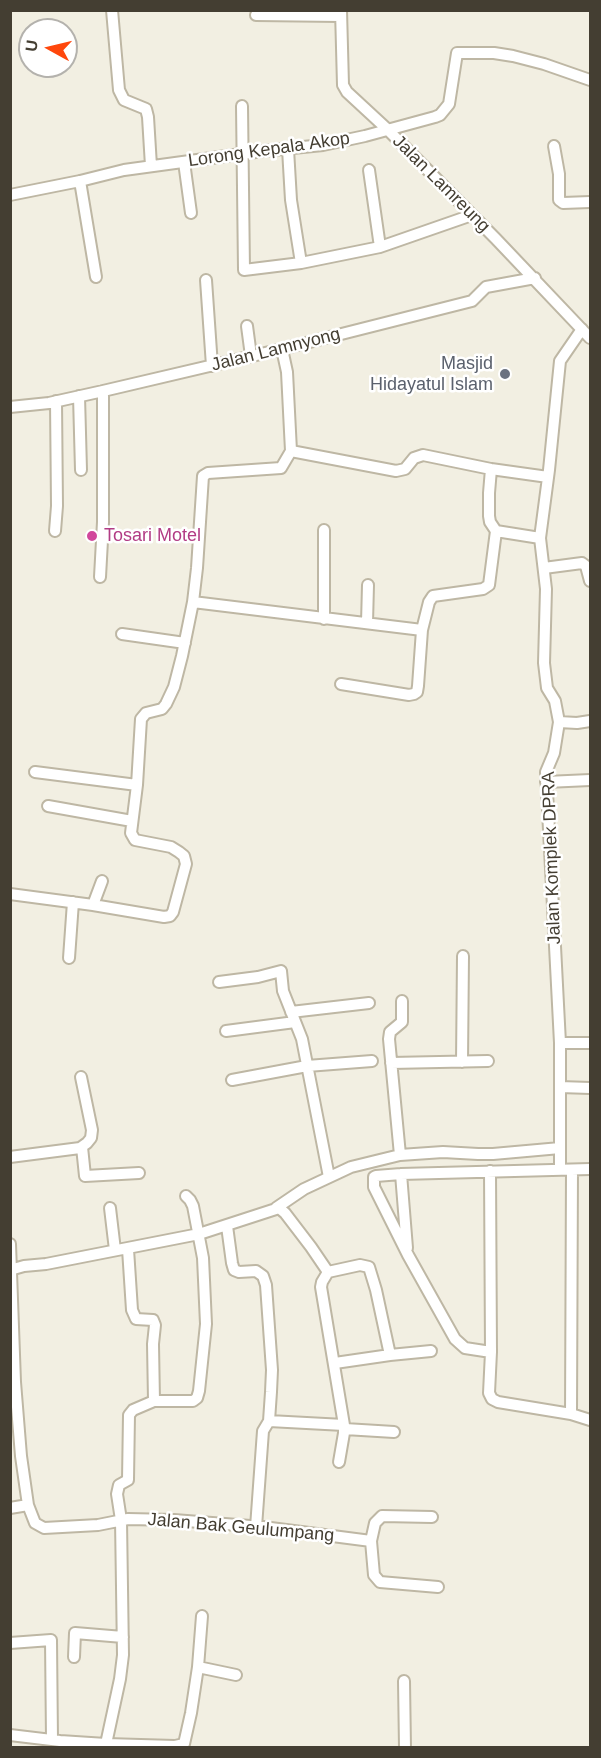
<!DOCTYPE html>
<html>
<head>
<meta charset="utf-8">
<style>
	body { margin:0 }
	#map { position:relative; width:601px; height:1758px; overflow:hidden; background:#f2efe2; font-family:Arial,sans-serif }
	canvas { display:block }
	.frame { position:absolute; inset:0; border:12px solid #443e32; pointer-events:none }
	.north { position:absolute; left:18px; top:18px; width:60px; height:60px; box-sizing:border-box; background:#fff; border:2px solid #b4b2ad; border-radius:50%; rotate:278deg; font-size:16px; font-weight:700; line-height:24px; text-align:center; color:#443e32 }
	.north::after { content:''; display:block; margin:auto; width:21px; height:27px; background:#ff470c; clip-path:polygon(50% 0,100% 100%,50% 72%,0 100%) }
</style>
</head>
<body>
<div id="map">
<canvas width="601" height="1758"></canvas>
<div class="frame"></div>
<div class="north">U</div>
</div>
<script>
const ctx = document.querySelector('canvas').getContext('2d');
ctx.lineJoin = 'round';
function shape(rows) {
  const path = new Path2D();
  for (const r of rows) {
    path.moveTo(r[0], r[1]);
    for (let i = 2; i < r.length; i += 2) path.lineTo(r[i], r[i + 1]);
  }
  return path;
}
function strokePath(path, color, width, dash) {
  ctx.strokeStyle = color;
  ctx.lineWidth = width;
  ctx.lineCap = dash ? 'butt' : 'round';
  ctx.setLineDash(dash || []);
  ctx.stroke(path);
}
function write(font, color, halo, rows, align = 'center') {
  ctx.font = font + ' Arial,sans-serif';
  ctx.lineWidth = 5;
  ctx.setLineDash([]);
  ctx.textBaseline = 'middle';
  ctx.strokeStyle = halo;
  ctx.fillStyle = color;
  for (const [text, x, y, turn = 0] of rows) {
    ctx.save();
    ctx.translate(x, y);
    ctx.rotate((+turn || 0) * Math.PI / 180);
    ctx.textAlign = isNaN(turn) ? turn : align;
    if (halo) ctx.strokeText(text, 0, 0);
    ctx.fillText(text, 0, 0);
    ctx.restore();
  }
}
const minor = shape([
	[112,10,119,90,124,100,146,109,148,117,151,166],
	[341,10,343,85,347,92,387,129,496,239,590,338],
	[256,15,341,16],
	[242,106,244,270,301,263,380,247,472,215],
	[554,146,559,174,559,200,563,203,590,202],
	[288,149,291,200,301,263],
	[184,162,191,213],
	[369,170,380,247],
	[80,181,96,277],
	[10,195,80,181,124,170,263,151,323,145,365,136,435,117,440,115,449,104,457,53,494,53,513,56,544,64,590,80],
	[206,280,212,366],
	[247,326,251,356],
	[79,396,81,470],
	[10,407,49,403,103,391,282,349,472,301,486,287,535,278],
	[291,451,396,471,405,469,414,458,423,455,491,469,548,477],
	[55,531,57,506,56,401],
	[496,531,540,538],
	[544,568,582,563,586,566,590,581],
	[100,577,103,522,103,391],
	[193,602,422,630,429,602,433,596,483,589,489,585,496,531,490,522,489,516,489,493,491,469],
	[324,619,324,530],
	[367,623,368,585],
	[122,634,185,643],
	[341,684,409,695,414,694,417,692,418,686,422,630],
	[559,722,577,723,590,721],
	[35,772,137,785],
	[546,782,590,780],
	[48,806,132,821],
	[10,894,93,905,164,917,170,916,173,912,186,864,184,856,179,852,171,847,135,840,131,833,137,785,141,719,146,713,162,709,166,704,174,687,182,656,193,602,197,568,203,476,208,473,281,468,291,451,287,372,282,349],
	[93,905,102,881],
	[69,958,73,902],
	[219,982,258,977,281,971,283,991,302,1039,329,1177],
	[291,1012,369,1003],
	[226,1031,295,1022],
	[560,1043,590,1043],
	[462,1062,463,956],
	[391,1063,488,1061],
	[232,1080,307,1066,372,1061],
	[560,1087,590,1088],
	[82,1147,85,1176,139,1173],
	[400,1155,389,1039,390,1032,402,1022,402,1001],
	[10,1157,80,1148,87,1143,91,1138,92,1130,81,1077],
	[560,1170,560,1043,546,772,554,753,559,722,555,701,547,688,544,663,546,589,540,538,549,470,560,361,582,329],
	[490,1171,491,1352,489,1393,492,1399,498,1402,571,1414,590,1420],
	[401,1174,407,1248],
	[186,1196,190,1200,193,1206,203,1258,206,1324,199,1391,197,1398,193,1401,154,1401,133,1410,129,1415,128,1480,119,1485,117,1494,121,1520,123,1655,120,1679,106,1744,175,1746,184,1744,191,1713,198,1667,236,1675],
	[110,1208,115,1250],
	[276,1208,304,1189,351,1167,400,1155,443,1152,478,1154,493,1154,560,1148],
	[227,1226,232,1263,234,1270,239,1272,256,1271,263,1276,266,1285,272,1370,271,1392,269,1421,263,1431,256,1527],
	[10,1244,15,1382,21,1456,28,1505],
	[128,1249,132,1310,136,1319,153,1320,155,1325,153,1344,154,1401],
	[10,1270,24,1266,46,1264,199,1234,279,1208,285,1213,311,1247,328,1272,360,1265,369,1267,376,1290,390,1355],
	[491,1352,465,1348,455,1339,408,1255,374,1187,374,1177,376,1176,401,1174,590,1169],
	[335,1363,390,1355,431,1351],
	[571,1414,572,1170],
	[269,1421,344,1425,321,1287,322,1282,328,1272],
	[345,1429,394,1432],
	[339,1462,344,1433,344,1425],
	[10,1508,28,1505,35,1523,44,1528,98,1525,128,1519,174,1520,263,1527,371,1541,375,1523,382,1516,432,1517],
	[371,1541,374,1575,380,1582,438,1587],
	[10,1643,51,1640,52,1740],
	[74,1657,75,1633,123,1637],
	[198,1667,202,1616],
	[404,1681,405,1748],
	[10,1735,60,1741,106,1744,106,1748]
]);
const markers = [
	[505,374,6,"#6b7280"],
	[92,536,6,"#d1479c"]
];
const streetNames = [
	["Lorong Kepala Akop",269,150,-8],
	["Jalan Lamreung",441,184,45],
	["Jalan Lamnyong",276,350,-14],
	["Jalan Komplek DPRA",552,858,-92],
	["Jalan Bak Geulumpang",241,1528,5]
];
const worshipNames = [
	["Masjid",493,364],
	["Hidayatul Islam",493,385]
];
const hotelNames = [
	["Tosari Motel",104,536]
];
strokePath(minor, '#beb7a4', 14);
strokePath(minor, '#fff', 10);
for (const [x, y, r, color] of markers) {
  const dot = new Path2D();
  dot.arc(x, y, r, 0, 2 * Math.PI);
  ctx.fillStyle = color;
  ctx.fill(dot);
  strokePath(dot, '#fff', 2);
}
write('18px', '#443e32', '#fff', streetNames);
write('18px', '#5b616d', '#fff', worshipNames, 'right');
write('18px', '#b23c85', '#fff', hotelNames, 'left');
</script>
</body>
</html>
